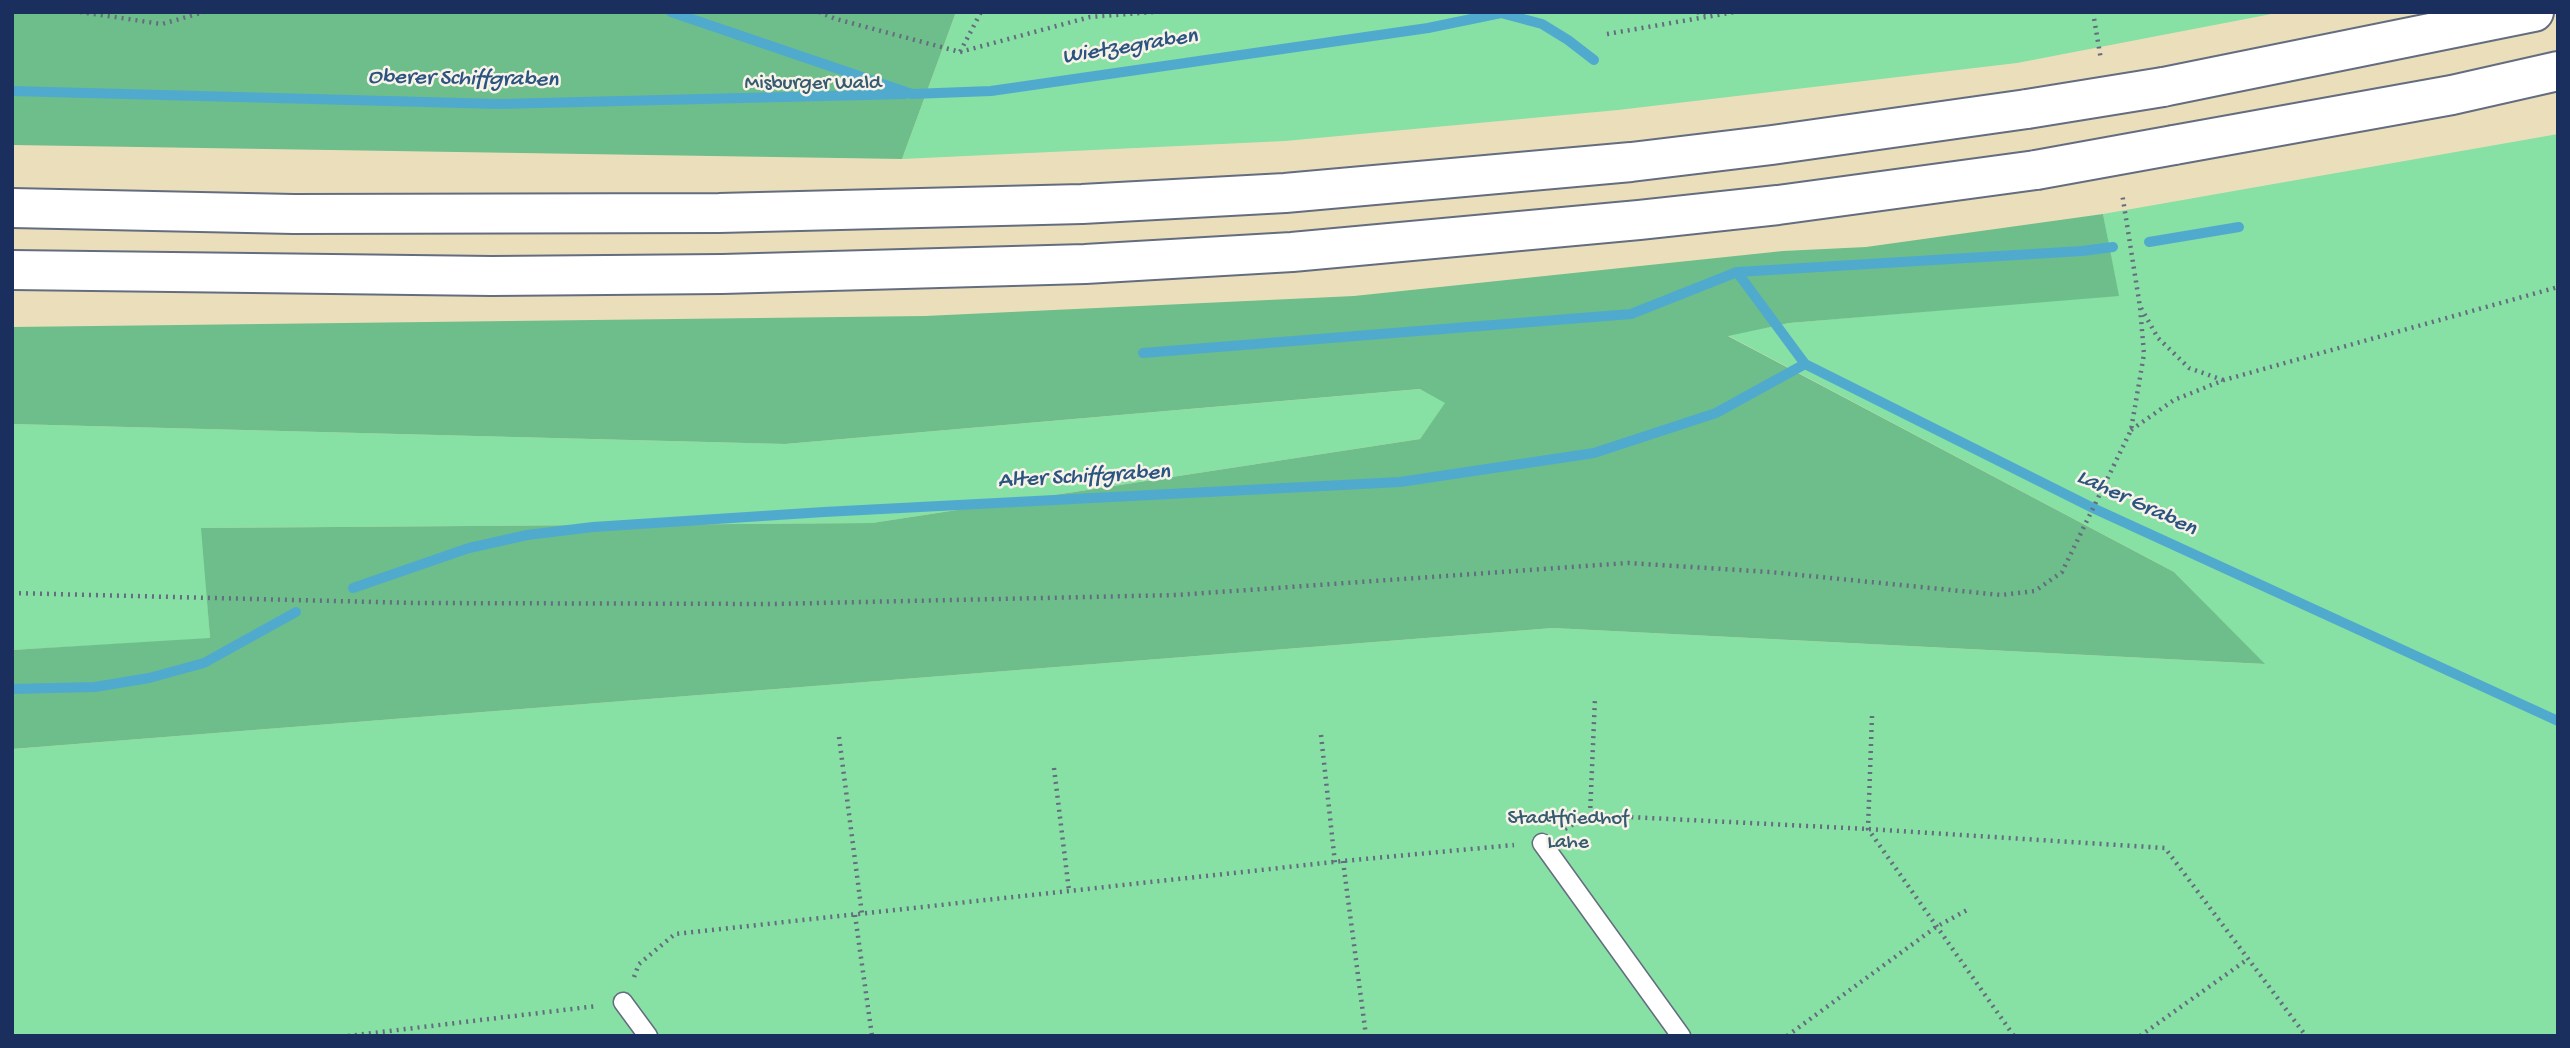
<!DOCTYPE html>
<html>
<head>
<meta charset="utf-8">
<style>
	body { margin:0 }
	#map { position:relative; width:2570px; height:1048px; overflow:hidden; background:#ebdfbb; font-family:"Gochi Hand",sans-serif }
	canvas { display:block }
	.frame { position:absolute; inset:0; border:14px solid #1b2f5e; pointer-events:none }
</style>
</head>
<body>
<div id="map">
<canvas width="2570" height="1048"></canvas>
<div class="frame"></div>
</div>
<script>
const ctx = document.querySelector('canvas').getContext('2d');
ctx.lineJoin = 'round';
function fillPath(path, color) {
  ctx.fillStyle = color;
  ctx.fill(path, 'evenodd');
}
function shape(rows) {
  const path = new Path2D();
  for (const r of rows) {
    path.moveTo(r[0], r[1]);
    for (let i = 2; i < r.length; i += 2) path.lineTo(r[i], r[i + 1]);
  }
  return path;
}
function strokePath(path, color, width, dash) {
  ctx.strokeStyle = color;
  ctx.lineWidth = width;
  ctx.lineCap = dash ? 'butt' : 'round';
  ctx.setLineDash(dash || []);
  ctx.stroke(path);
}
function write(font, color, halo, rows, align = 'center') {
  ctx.font = font + ' "Gochi Hand",sans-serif';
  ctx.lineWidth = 5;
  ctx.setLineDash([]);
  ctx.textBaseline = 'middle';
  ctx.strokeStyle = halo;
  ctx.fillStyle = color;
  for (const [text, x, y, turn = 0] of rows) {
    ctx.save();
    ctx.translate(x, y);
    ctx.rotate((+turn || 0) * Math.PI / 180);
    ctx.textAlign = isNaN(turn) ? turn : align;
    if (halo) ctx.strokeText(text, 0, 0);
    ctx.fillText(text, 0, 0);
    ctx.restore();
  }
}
const green = shape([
	[956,12,2282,12,2017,63,1618,110,1285,141,902,159],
	[2558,134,2558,1036,12,1036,12,749,1553,628,2264,664,2174,572,1727,335,1789,323,2118,295,2103,214],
	[1421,389,1446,403,1420,439,872,523,202,528,210,639,12,650,12,424,785,444]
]);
const forest = shape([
	[12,12,956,12,902,159,12,145],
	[2103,214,2119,296,1789,323,1728,336,2174,572,2265,664,1553,628,12,749,12,650,210,638,201,528,872,523,1420,439,1445,403,1420,389,785,444,12,424,12,327,925,316,1354,296,1783,251,1866,247]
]);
const stream = shape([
	[671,12,912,94,991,91,1428,28,1501,13,1542,24,1568,40,1594,60],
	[12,91,500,104,905,94],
	[2149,242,2239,227],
	[1737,272,1805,364,2095,509,2558,721],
	[1143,353,1631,314,1737,272,2082,251,2113,247],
	[353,588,469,548,527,535,593,527,824,512,1400,482,1594,453,1716,413,1805,364],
	[12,689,95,687,149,678,204,663,296,612]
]);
const path = shape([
	[80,12,162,24,204,12],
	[819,12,836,19,960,52,981,12],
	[1697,12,1710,15],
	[2093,12,2101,60],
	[1607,34,1735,12],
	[960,52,1090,17,1153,12],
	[2141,308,2158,338,2189,368,2223,380],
	[2131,430,2174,400,2224,380,2558,287],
	[12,593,416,603,773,604,1177,595,1628,563,1770,572,2001,595,2035,591,2062,572,2131,430,2144,354,2140,307,2122,193],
	[1872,716,1868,829,2014,1036],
	[1321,735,1335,863],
	[839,737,862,914],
	[1054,768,1069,891],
	[1590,815,1595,698],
	[1565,829,1590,815,1868,829,2165,848,2306,1036],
	[1343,861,1366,1036],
	[855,915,872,1036],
	[634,977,639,964,675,934,1343,861,1514,845],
	[348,1036,597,1006],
	[1787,1036,1936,927,1967,910],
	[2140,1036,2248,959]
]);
const service = shape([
	[1542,843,1681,1036],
	[623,1002,648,1036]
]);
const motorway = shape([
	[2163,87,2534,12],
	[2174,145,2452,95,2558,71],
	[12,208,294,214,719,213,1082,204,1285,193,1631,162,1772,145,2027,109],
	[12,270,492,276,722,274,1085,264,1292,252,1639,220,1778,205,2036,170]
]);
const motorwayBridge = shape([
	[2027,109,2163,87],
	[2036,170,2174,145]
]);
const parkNames = [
	["Misburger Wald",813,85],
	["Stadtfriedhof",1568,820],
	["Lahe",1568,844]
];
const waterNames = [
	["Wietzegraben",1130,48,-9],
	["Oberer Schiffgraben",463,80,1],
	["Alter Schiffgraben",1084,478,-3],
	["Laher Graben",2136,504,25]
];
fillPath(green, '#87e0a4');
fillPath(forest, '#6dbe8a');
strokePath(stream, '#50aace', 10);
strokePath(service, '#646d7f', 21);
strokePath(motorway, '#646d7f', 42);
strokePath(path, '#646d7f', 4.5, [2, 5]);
strokePath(service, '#fff', 18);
strokePath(motorway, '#fff', 38);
strokePath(motorwayBridge, '#646d7f', 42, []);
strokePath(motorwayBridge, '#fff', 38);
write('21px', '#365b70', '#f7f3e8', parkNames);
write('italic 23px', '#2b5480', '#f7f3e8', waterNames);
</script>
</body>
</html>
